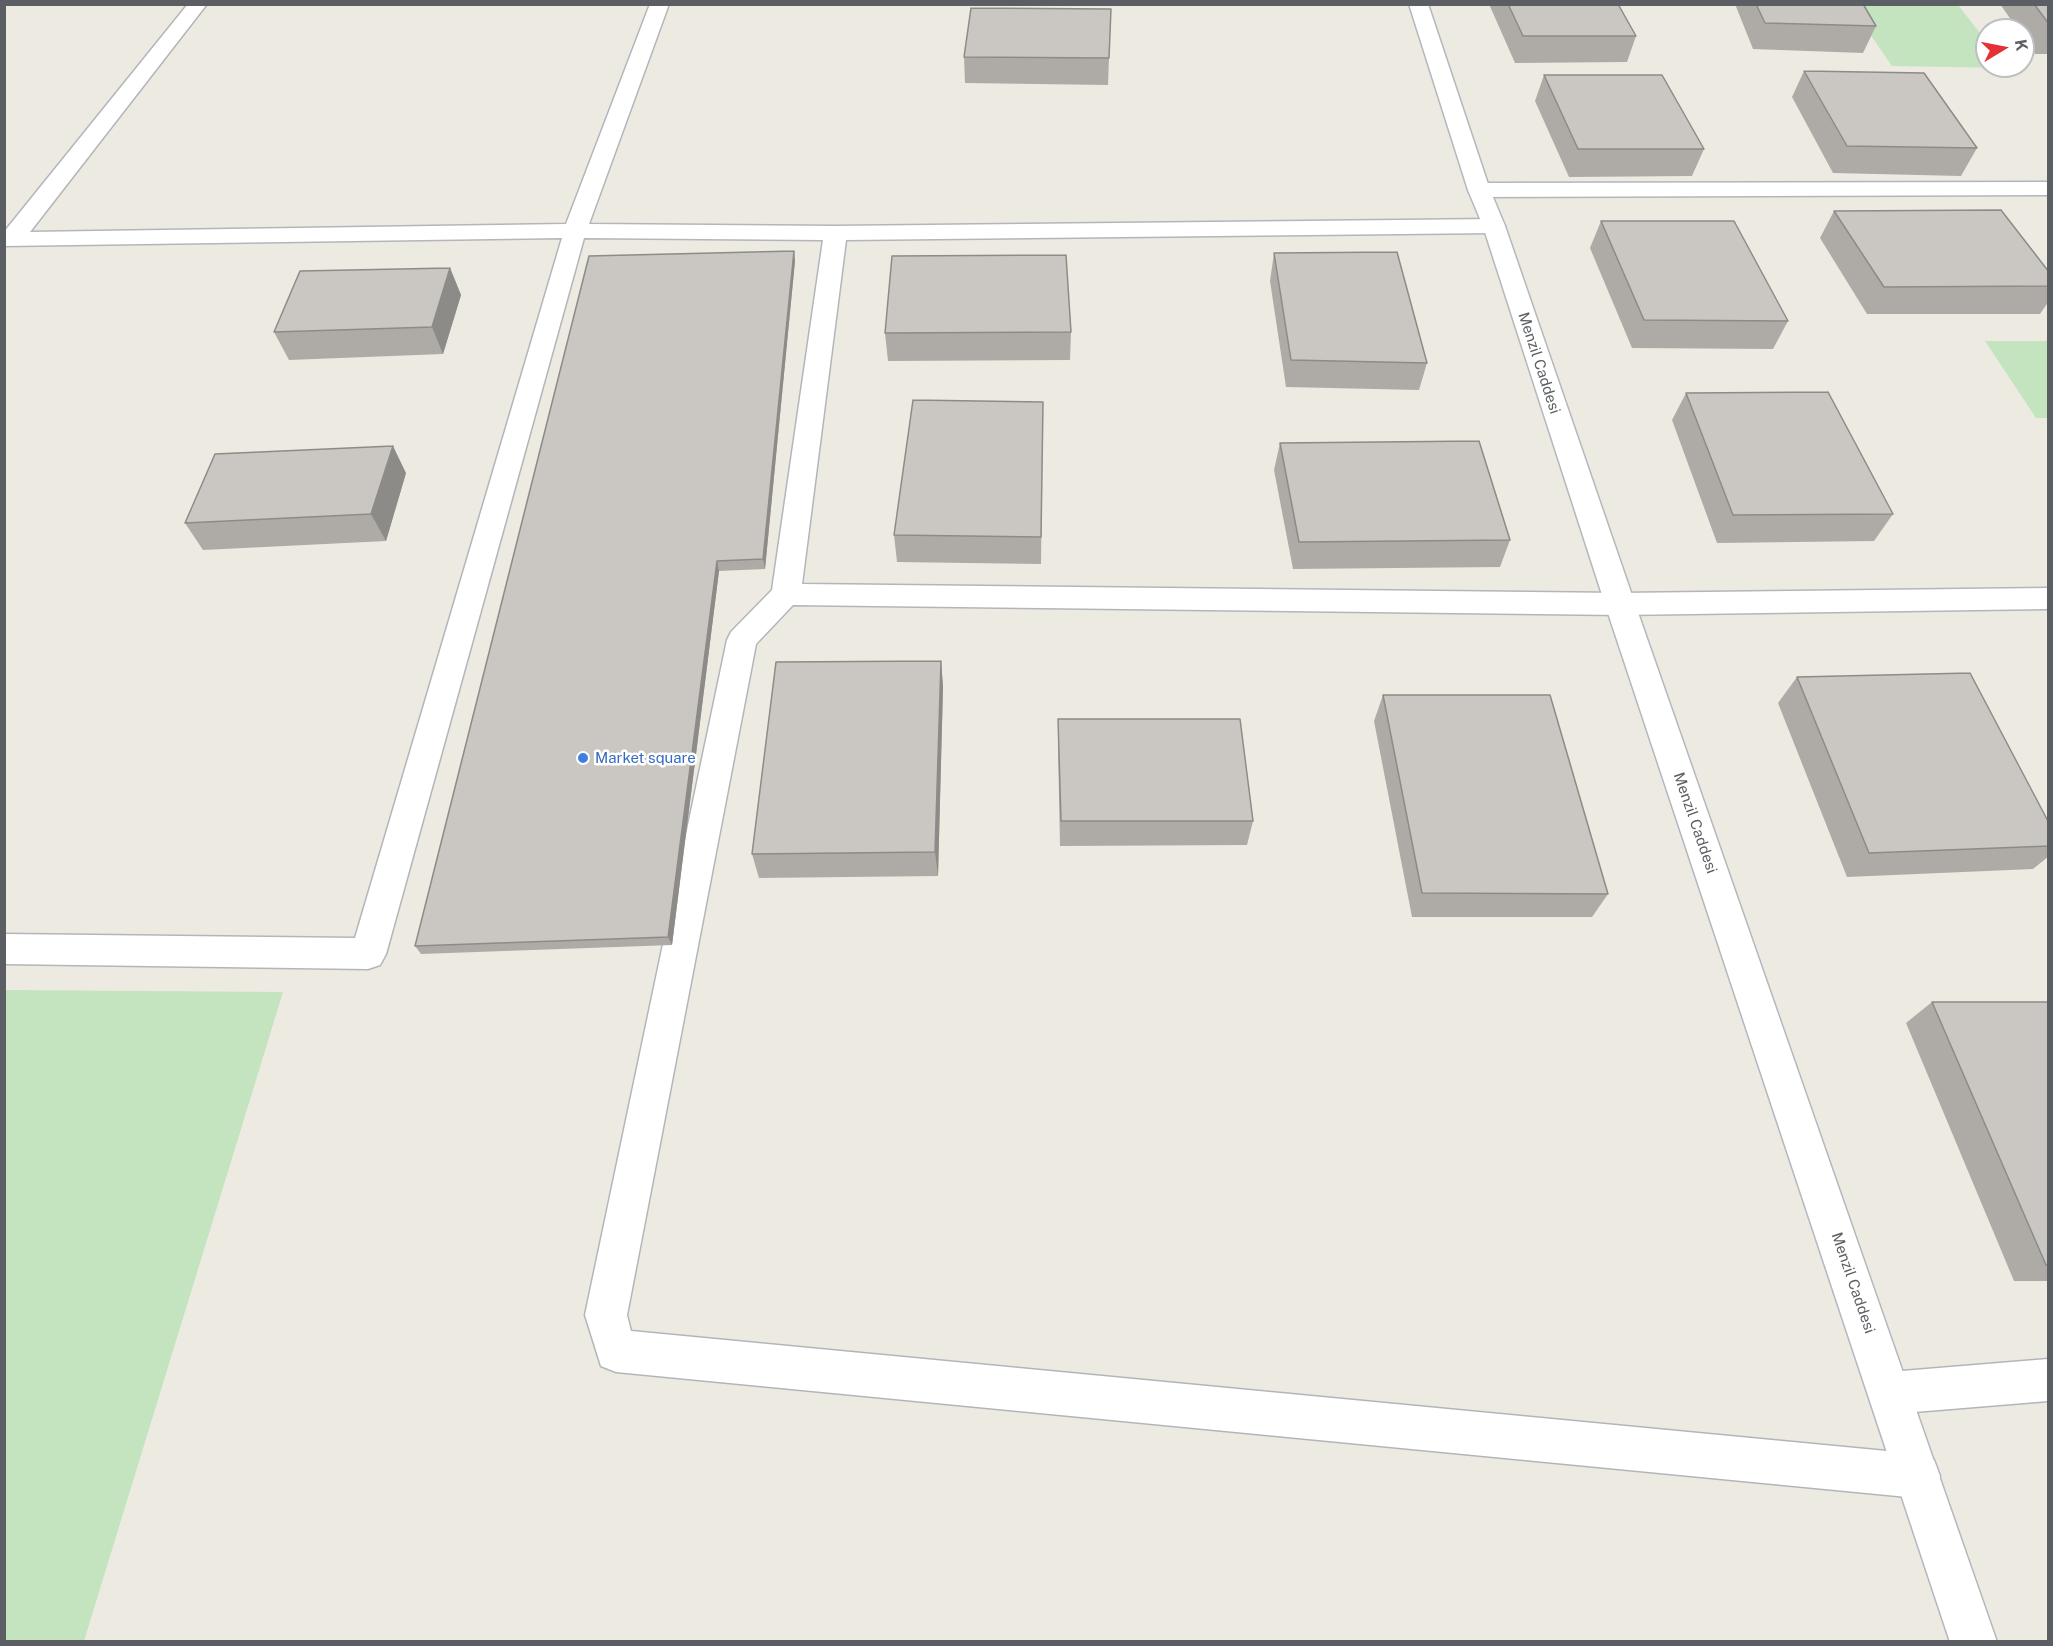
<!DOCTYPE html>
<html>
<head>
<meta charset="utf-8">
<style>
	body { margin:0 }
	#map { position:relative; width:2053px; height:1646px; overflow:hidden; background:#edeae2; font-family:"Public Sans",sans-serif }
	canvas { display:block }
	.frame { position:absolute; inset:0; border:6px solid #5b5f63; pointer-events:none }
	.north { position:absolute; left:1975px; top:18px; width:60px; height:60px; box-sizing:border-box; background:#fff; border:2px solid #bdbfc1; border-radius:50%; rotate:80deg; font-size:16px; font-weight:700; line-height:24px; text-align:center; color:#5b5f63 }
	.north::after { content:''; display:block; margin:auto; width:21px; height:27px; background:#e43135; clip-path:polygon(50% 0,100% 100%,50% 72%,0 100%) }
</style>
</head>
<body>
<div id="map">
<canvas width="2053" height="1646"></canvas>
<div class="frame"></div>
<div class="north">K</div>
</div>
<script>
const ctx = document.querySelector('canvas').getContext('2d');
ctx.lineJoin = 'round';
function fillPath(path, color) {
  ctx.fillStyle = color;
  ctx.fill(path, 'evenodd');
}
function shape(rows) {
  const path = new Path2D();
  for (const r of rows) {
    path.moveTo(r[0], r[1]);
    for (let i = 2; i < r.length; i += 2) path.lineTo(r[i], r[i + 1]);
  }
  return path;
}
function strokePath(path, color, width, dash) {
  ctx.strokeStyle = color;
  ctx.lineWidth = width;
  ctx.lineCap = dash ? 'butt' : 'round';
  ctx.setLineDash(dash || []);
  ctx.stroke(path);
}
function write(font, color, halo, rows, align = 'center') {
  ctx.font = font + ' "Public Sans",sans-serif';
  ctx.lineWidth = 5;
  ctx.setLineDash([]);
  ctx.textBaseline = 'middle';
  ctx.strokeStyle = halo;
  ctx.fillStyle = color;
  for (const [text, x, y, turn = 0] of rows) {
    ctx.save();
    ctx.translate(x, y);
    ctx.rotate((+turn || 0) * Math.PI / 180);
    ctx.textAlign = isNaN(turn) ? turn : align;
    if (halo) ctx.strokeText(text, 0, 0);
    ctx.fillText(text, 0, 0);
    ctx.restore();
  }
}
const green = shape([
	[1850,5,1958,5,1987,42,1987,66,2007,68,1892,66],
	[1985,341,2048,341,2048,418,2036,418],
	[4,990,283,992,84,1641,5,1641]
]);
const street = shape([
	[188,4,207,4,30,232,566,224,650,4,669,4,589,224,835,226,1494,219,1502,221,1505,226,1502,231,1494,233,846,240,802,584,1620,593,2048,588,2048,609,1620,615,793,605,756,644,627,1315,631,1331,1918,1454,1934,1460,1940,1476,1934,1492,1918,1498,616,1372,601,1366,585,1315,727,640,731,632,772,590,823,240,584,238,386,954,380,965,368,969,4,964,4,934,355,938,562,238,4,246,4,232,188,4],
	[1479,183,2048,182,2048,195,1479,197,1471,195,1468,190,1471,185,1479,183],
	[2048,1359,2048,1401,1890,1414,1875,1408,1869,1393,1875,1378,1890,1372,2048,1359]
]);
const secondary = shape([
	[1409,4,1428,4,1490,190,1505,226,1635,604,1997,1642,1950,1642,1605,604,1483,226,1468,190,1409,4]
]);
const wall = shape([
	[1489,4,1618,4,1636,36,1627,62,1515,63],
	[1735,4,1863,4,1876,26,1863,53,1753,49],
	[2000,4,2049,4,2049,54,2035,54,2023,36,2023,30,2018,30],
	[964,57,1109,58,1108,85,965,83],
	[1804,71,1977,148,1961,176,1833,173,1792,97],
	[1544,75,1704,149,1692,176,1569,177,1535,101],
	[1834,211,2049,272,2049,301,2040,314,1867,314,1820,238],
	[1601,221,1788,321,1773,349,1632,348,1590,248],
	[794,251,795,261,765,569,719,571,672,945,421,954,415,946],
	[1274,253,1427,363,1419,390,1286,387,1270,281],
	[450,268,461,295,443,354,289,360,274,332],
	[1071,332,1070,360,888,361,885,333],
	[1686,393,1893,514,1874,541,1717,543,1672,420],
	[1043,402,1041,564,897,562,894,535],
	[1280,443,1510,540,1500,567,1293,569,1274,470],
	[406,473,386,541,203,550,185,523],
	[941,661,943,687,938,876,759,878,752,854],
	[1797,677,2049,823,2049,856,2033,869,1847,877,1778,703],
	[1383,695,1608,894,1592,917,1412,917,1374,721],
	[1058,719,1253,821,1247,845,1060,846,1058,745],
	[1932,1002,2049,1002,2049,1281,2014,1281,1906,1023]
]);
const shadedWall = shape([
	[794,251,795,261,765,569,763,559],
	[450,268,461,295,443,354,432,327],
	[393,446,406,473,386,541,371,514],
	[717,561,719,571,672,945,668,937],
	[941,661,943,687,938,876,935,852]
]);
const building = shape([
	[1508,4,1618,4,1636,36,1523,36,1508,4],
	[1756,4,1863,4,1876,26,1765,23,1756,4],
	[2034,4,2049,4,2049,24,2034,4],
	[971,8,1111,9,1109,58,964,57,971,8],
	[1804,71,1924,73,1977,148,1847,146,1804,71],
	[1544,75,1662,75,1704,149,1578,149,1544,75],
	[2001,210,2049,272,2049,286,1884,287,1834,211,2001,210],
	[1601,221,1734,221,1788,321,1644,320,1601,221],
	[794,251,763,559,717,561,668,937,415,946,589,256,794,251],
	[1397,252,1427,363,1291,360,1274,253,1397,252],
	[1066,255,1071,332,885,333,892,256,1066,255],
	[450,268,432,327,274,332,300,271,450,268],
	[1828,392,1893,514,1733,515,1686,393,1828,392],
	[913,400,1043,402,1041,537,894,535,913,400],
	[1479,441,1510,540,1299,542,1280,443,1479,441],
	[393,446,371,514,185,523,215,454,393,446],
	[941,661,935,852,752,854,776,662,941,661],
	[1970,673,2049,823,2049,846,1869,853,1797,677,1970,673],
	[1383,695,1550,695,1608,894,1422,893,1383,695],
	[1058,719,1240,719,1253,821,1061,821,1058,719],
	[1932,1002,2049,1002,2049,1265,2046,1265,1932,1002]
]);
const markers = [
	[583,758,6,"#3f7fe0"]
];
const streetNames = [
	["Menzil Caddesi",1539,363,72],
	["Menzil Caddesi",1695,823,71],
	["Menzil Caddesi",1853,1283,71]
];
const shopNames = [
	["Market square",595,758]
];
fillPath(green, '#c3e4bf');
strokePath(street, '#b3b6b9', 3);
strokePath(secondary, '#b4b8bc', 3);
fillPath(street, '#fff');
fillPath(secondary, '#fff');
fillPath(wall, '#aeaba7');
fillPath(shadedWall, '#8d8b88');
fillPath(building, '#cac7c2');
strokePath(building, '#8d8b88', 1.5);
for (const [x, y, r, color] of markers) {
  const dot = new Path2D();
  dot.arc(x, y, r, 0, 2 * Math.PI);
  ctx.fillStyle = color;
  ctx.fill(dot);
  strokePath(dot, '#fff', 2);
}
write('15px', '#5b5f63', '#fff', streetNames);
write('15px', '#366cbe', '#fff', shopNames, 'left');
</script>
</body>
</html>
